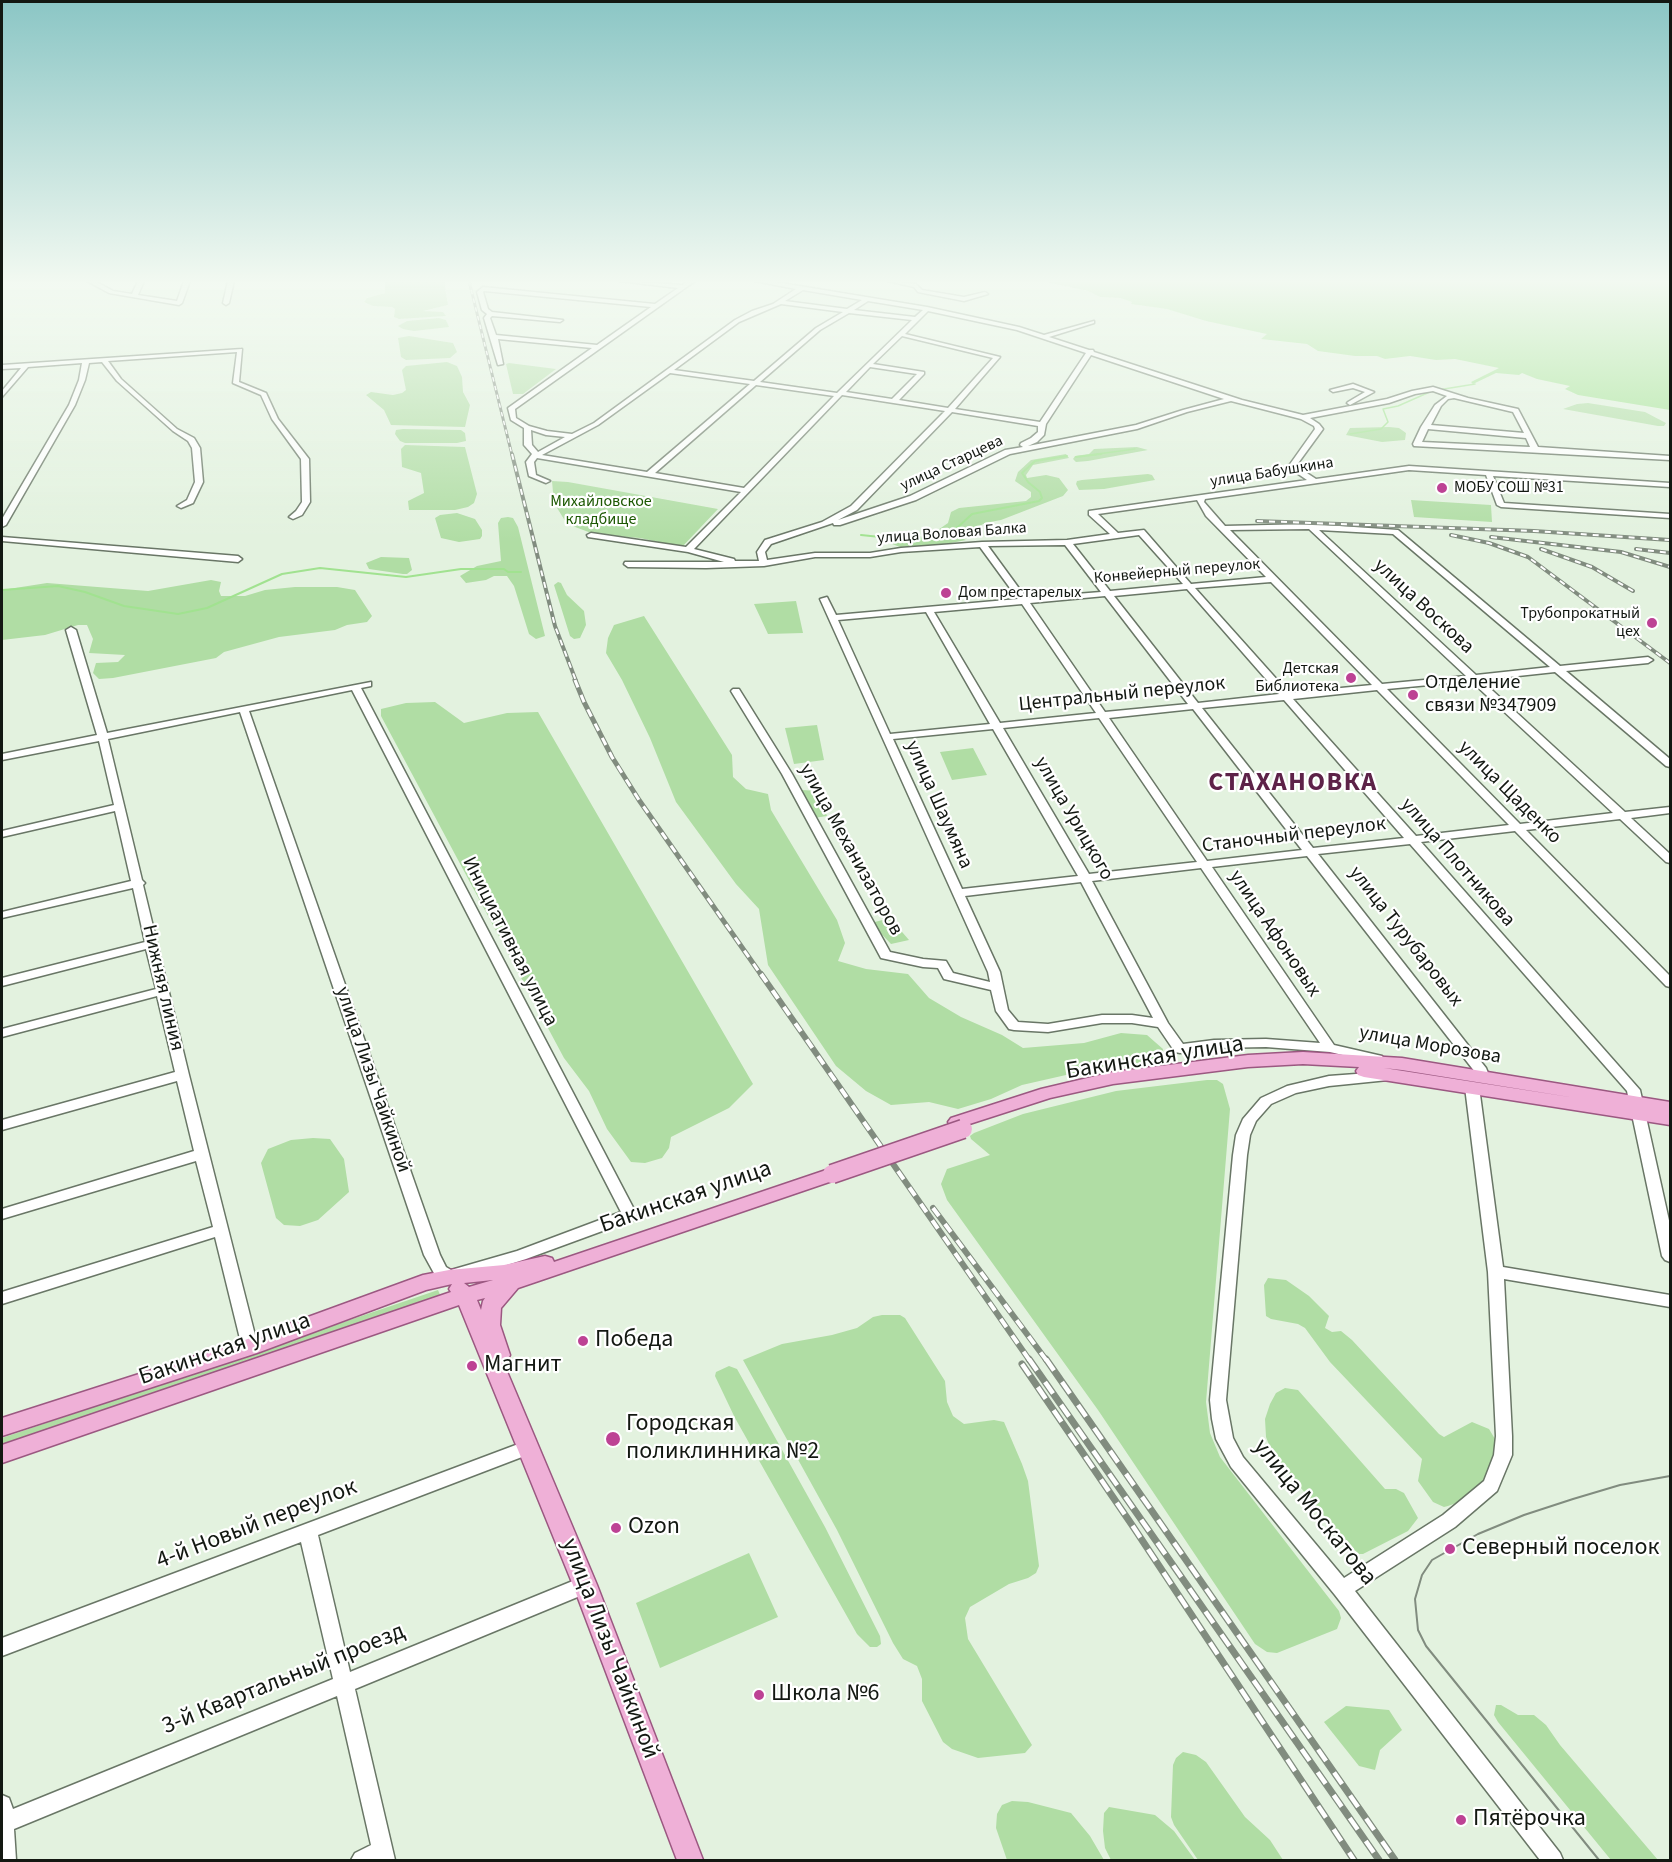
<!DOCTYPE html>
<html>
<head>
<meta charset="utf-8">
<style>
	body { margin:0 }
	#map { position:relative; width:1672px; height:1862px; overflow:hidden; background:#e3f2df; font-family:"Source Sans 3",sans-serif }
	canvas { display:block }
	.frame { position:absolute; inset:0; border:3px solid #131812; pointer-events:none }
</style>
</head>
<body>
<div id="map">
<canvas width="1672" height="1862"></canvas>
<div class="frame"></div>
</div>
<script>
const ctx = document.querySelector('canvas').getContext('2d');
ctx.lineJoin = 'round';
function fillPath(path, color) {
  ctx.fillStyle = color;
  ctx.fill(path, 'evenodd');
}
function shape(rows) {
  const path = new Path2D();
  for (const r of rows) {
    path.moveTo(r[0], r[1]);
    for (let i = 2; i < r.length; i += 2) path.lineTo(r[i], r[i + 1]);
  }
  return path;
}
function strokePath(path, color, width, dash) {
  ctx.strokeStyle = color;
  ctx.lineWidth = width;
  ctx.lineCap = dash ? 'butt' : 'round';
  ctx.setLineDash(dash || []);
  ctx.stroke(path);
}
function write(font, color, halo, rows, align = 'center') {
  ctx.font = font + ' "Source Sans 3",sans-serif';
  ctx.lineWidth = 4.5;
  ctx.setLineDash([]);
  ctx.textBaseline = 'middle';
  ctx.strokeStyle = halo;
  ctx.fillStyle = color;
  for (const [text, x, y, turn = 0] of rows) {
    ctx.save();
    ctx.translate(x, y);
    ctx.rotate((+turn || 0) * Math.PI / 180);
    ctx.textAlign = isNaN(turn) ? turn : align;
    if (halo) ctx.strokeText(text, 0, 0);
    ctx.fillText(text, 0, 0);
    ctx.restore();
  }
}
const green = shape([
	[385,281,444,281,448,305,423,311,443,312,446,316,399,319,394,317,395,309,392,307,373,306,364,302,367,298,385,293],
	[439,318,446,320,449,327,414,331,403,329,398,326,407,321],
	[409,336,453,343,457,352,450,358,406,360,401,357,398,338],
	[447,362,457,366,462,377,463,392,470,405,465,427,391,425,384,410,366,395,371,392,393,395,402,393,406,390,402,370,406,366],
	[506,364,509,363,556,369,523,394,513,394],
	[1588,403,1645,412,1666,423,1664,426,1658,426,1563,409,1577,404],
	[1389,427,1399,428,1406,433,1405,440,1382,442,1346,435,1350,428],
	[403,429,461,430,465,433,466,441,457,443,405,443,400,441,395,434,396,430],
	[405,445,465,447,477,494,474,503,468,507,455,510,409,510,408,501,424,493,421,473,402,467,401,449],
	[1137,447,1148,450,1088,461,1076,462,1073,459,1075,456,1089,454,1094,449],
	[1066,454,1069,458,1033,465,1026,475,1027,478,1046,475,1059,478,1068,490,1063,496,1001,520,985,523,967,533,955,534,935,532,948,523,951,512,959,508,1026,501,1031,497,1031,492,1015,481,1018,472,1031,460],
	[1148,474,1152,475,1155,480,1104,489,1079,490,1076,484,1077,481,1082,480],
	[552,481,568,482,718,509,682,547,640,538,594,534,567,524,554,503],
	[1411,500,1491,505,1492,522,1414,517],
	[457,513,475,519,482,530,482,536,480,539,459,542,441,538,435,518,440,515],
	[508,517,513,518,518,527,545,636,536,639,529,634,514,586,507,576,494,576,486,580,466,583,460,576,477,566,501,561,498,523,501,518],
	[886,536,959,537,966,540,941,545,900,547,879,539,880,537],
	[381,557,409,558,412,570,407,574,403,574,369,569,366,563],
	[211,580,221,582,219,591,221,596,245,596,265,590,295,587,337,587,355,590,372,616,367,622,347,625,335,630,279,637,224,652,216,658,113,678,99,679,93,673,96,663,118,662,125,655,89,653,93,639,87,625,78,625,45,635,2,640,2,590,47,583,148,591],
	[558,582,561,583,567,595,584,611,586,625,580,638,574,639,570,636,554,585],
	[796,601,803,633,768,634,754,604],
	[644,616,732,755,733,777,746,789,768,794,771,810,837,920,845,943,838,961,866,969,908,974,929,998,961,1017,1002,1035,1023,1048,1084,1043,1121,1033,1147,1035,1163,1049,1162,1061,1110,1065,1022,1085,991,1099,958,1109,929,1102,891,1105,866,1091,836,1066,768,965,759,909,736,884,676,802,650,738,622,680,606,653,608,638,614,625],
	[435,702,464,723,507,713,538,712,753,1084,729,1108,671,1137,669,1148,662,1158,645,1163,631,1162,607,1129,589,1091,564,1058,381,716,381,709,406,703],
	[817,725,824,760,794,764,785,728],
	[973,748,987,775,952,780,940,752],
	[802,790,818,791,827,816,814,818],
	[890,918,909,940,891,944,871,923],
	[1207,1080,1217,1080,1223,1084,1230,1109,1206,1402,1210,1433,1220,1457,1339,1611,1341,1618,1337,1629,1277,1653,1267,1652,1255,1644,1098,1410,947,1200,941,1184,947,1169,990,1155,971,1139,970,1136,974,1133,1023,1114,1116,1091],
	[313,1138,330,1139,344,1159,349,1192,318,1220,300,1226,284,1225,276,1218,261,1163,268,1149,291,1140],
	[1268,1278,1286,1280,1309,1296,1329,1316,1325,1328,1332,1332,1341,1331,1352,1340,1439,1434,1444,1437,1472,1422,1489,1429,1495,1439,1496,1448,1487,1481,1459,1502,1448,1506,1444,1507,1433,1502,1418,1481,1422,1459,1330,1362,1305,1328,1298,1324,1271,1319,1266,1316,1264,1285],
	[438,1290,441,1297,3,1446,2,1438],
	[882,1315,900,1315,905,1318,945,1381,947,1402,953,1416,964,1424,994,1420,1004,1422,1022,1464,1028,1481,1039,1566,1036,1573,1028,1578,1009,1584,970,1607,965,1618,968,1639,1032,1745,1025,1753,978,1758,952,1749,943,1742,922,1701,922,1679,917,1666,903,1659,893,1643,837,1530,743,1360,782,1344,832,1335,857,1328,873,1317],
	[729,1366,737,1369,825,1527,880,1636,881,1644,877,1647,870,1647,857,1634,735,1418,715,1376,716,1372],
	[1285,1388,1298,1390,1385,1489,1396,1489,1404,1493,1418,1518,1408,1531,1363,1554,1359,1554,1346,1542,1286,1470,1271,1450,1266,1437,1265,1419,1270,1404,1276,1393],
	[749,1553,778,1617,660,1668,636,1603],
	[1496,1705,1501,1705,1518,1715,1534,1715,1546,1725,1560,1745,1658,1860,1611,1860,1498,1722,1494,1715],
	[1346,1706,1389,1710,1402,1730,1380,1750,1375,1770,1359,1766,1324,1722],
	[1183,1752,1196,1755,1206,1762,1245,1817,1270,1840,1283,1860,1198,1860,1174,1825,1171,1817,1173,1765,1176,1758],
	[1012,1801,1028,1802,1071,1813,1090,1836,1104,1860,1007,1860,996,1828,997,1814,1002,1805],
	[1109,1807,1155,1815,1174,1831,1195,1860,1111,1860,1105,1848,1103,1831,1104,1813]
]);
const water = shape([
	[1043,281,1670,281,1670,410,1578,395,1565,389,1570,386,1537,379,1522,373,1519,375,1496,373,1473,384,1471,382,1499,368,1455,359,1436,360,1410,356,1385,359,1377,356,1355,356,1318,351,1307,344,1261,339,1267,334,1206,321,1167,309,1131,304,1132,302,1120,298,1100,297,1088,291]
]);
const streamFar1 = shape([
	[1438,390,1475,384],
	[1350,434,1381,429,1388,422,1383,409,1398,406,1432,391],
	[1090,455,1135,449]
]);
const stream = shape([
	[1076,457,1101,454],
	[861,535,909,540,935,538,958,527,972,514,1039,501,1042,498,1040,492,1028,482,1022,473,1035,461,1067,456],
	[2,590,58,586,85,592,124,606,178,614,207,608,282,574,320,568,406,577,461,569,504,569,508,572,521,572]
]);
const minor = shape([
	[87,281,95,281,113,291,132,294,138,281,144,281,138,295,177,301,184,281,190,281,182,303,179,305,109,293,87,281],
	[228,281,234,281,229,303,226,305,223,303,228,281],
	[620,281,683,285,688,281,695,281,515,409,516,418,529,426,547,431,572,434,594,423,735,320,752,311,773,304,796,289,755,281,769,281,927,307,1019,327,1044,335,1094,321,1094,323,1049,337,1089,350,1093,350,1094,352,1242,400,1303,415,1387,399,1412,391,1433,387,1468,398,1518,409,1538,447,1670,456,1670,460,1414,446,1413,444,1421,427,1435,405,1447,396,1433,391,1415,394,1389,403,1310,418,1319,424,1323,429,1296,466,1316,479,1409,466,1670,483,1670,487,1493,476,1504,503,1670,514,1670,518,1501,507,1497,505,1486,475,1409,470,1205,499,1204,502,1225,526,1310,524,1398,530,1560,666,1648,657,1653,660,1648,663,1566,671,1670,759,1670,767,1666,766,1555,672,1481,680,1625,812,1670,807,1670,813,1631,818,1670,854,1670,863,1666,862,1620,819,1526,830,1670,976,1670,987,1666,986,1515,831,1421,842,1640,1090,1670,1225,1670,1262,1665,1260,1662,1256,1627,1091,1410,844,1318,854,1486,1068,1490,1078,1488,1081,1478,1081,1475,1072,1307,856,1212,867,1334,1045,1382,1056,1384,1059,1382,1062,1377,1063,1330,1052,1266,1047,1214,1048,1180,1053,1175,1052,1158,1027,1132,1023,1102,1023,1048,1032,1014,1030,1009,1029,996,1011,991,990,944,979,938,968,923,967,881,958,782,774,731,691,733,689,739,689,792,774,890,952,923,959,946,961,953,973,990,982,988,972,820,599,827,597,836,615,1018,599,980,547,901,552,870,557,815,557,764,566,706,568,628,567,624,564,625,562,724,562,688,552,588,537,587,535,591,533,686,547,741,492,537,458,534,462,536,475,550,481,546,483,529,476,526,462,532,454,524,445,524,428,511,420,508,408,592,348,498,339,503,364,498,365,484,318,487,314,482,310,477,292,483,287,655,304,678,288,620,281],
	[803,290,862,300,847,309,785,301,803,290],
	[484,291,651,307,597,345,496,335,490,318,492,316,560,322,563,320,492,312,488,309,483,292,484,291],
	[868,301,923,310,915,317,854,310,868,301],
	[781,304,843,312,816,328,754,381,674,370,739,322,781,304],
	[928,311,1017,330,1086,353,1040,422,955,409,1000,357,905,334,928,311],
	[849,313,912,320,837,393,760,382,820,330,849,313],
	[902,336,993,358,948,408,899,400,924,374,924,372,873,364,902,336],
	[1091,355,1224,399,1183,410,1136,425,1028,446,1037,442,1044,435,1046,424,1091,355],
	[870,367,917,374,892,399,846,392,870,367],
	[670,373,750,384,647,472,542,455,598,425,670,373],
	[756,385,834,396,744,488,655,473,756,385],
	[842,395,945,411,851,506,822,522,765,540,757,552,759,561,735,561,734,559,694,549,842,395],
	[1454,398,1513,412,1524,433,1431,425,1441,406,1448,399,1454,398],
	[1231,401,1301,419,1314,426,1315,429,1288,467,1307,480,1089,511,1089,515,1110,534,1067,540,982,542,901,548,870,553,815,553,767,560,765,552,771,544,833,523,834,525,840,525,916,500,1010,454,1137,429,1187,412,1231,401],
	[952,412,1038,426,1038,432,1031,438,1021,443,1020,445,1023,447,1005,450,910,496,838,520,857,510,952,412],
	[1428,429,1526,438,1530,447,1422,442,1428,429],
	[531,430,546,435,565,437,538,452,532,445,531,430],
	[1197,500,1206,516,1266,577,1191,584,1144,530,1118,533,1098,514,1197,500],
	[1309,529,1466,676,1382,684,1230,530,1309,529],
	[1319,530,1393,534,1550,667,1476,675,1319,530],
	[1139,535,1183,584,1110,591,1073,544,1139,535],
	[1065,545,1101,592,1026,598,988,546,1065,545],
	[1271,582,1372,685,1289,693,1195,588,1271,582],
	[1187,589,1279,694,1198,703,1114,596,1187,589],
	[1105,596,1188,704,1105,712,1030,603,1105,596],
	[1022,604,1096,713,1000,723,934,612,1022,604],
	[926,612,990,724,890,734,838,620,926,612],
	[1471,681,1613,813,1520,824,1387,689,1471,681],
	[1377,690,1509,825,1416,836,1293,699,1377,690],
	[1284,700,1404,838,1313,848,1202,708,1284,700],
	[1193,709,1302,850,1207,861,1109,718,1193,709],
	[1099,718,1197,862,1089,874,1003,728,1099,718],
	[993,729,1078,876,962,889,893,739,993,729],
	[1201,868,1320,1043,1266,1039,1214,1040,1183,1044,1168,1023,1092,881,1201,868],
	[1081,882,1153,1018,1132,1015,1102,1015,1048,1024,1018,1022,1008,1010,1000,972,965,896,1081,882],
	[888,281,916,284,922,290,964,297,985,292,988,294,964,301,918,292,914,287,888,281],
	[242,349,239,382,266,393,278,419,309,459,310,502,302,515,293,519,289,517,296,511,302,502,301,459,272,419,261,395,233,383,237,352,108,361,121,379,177,429,194,438,200,448,203,482,193,503,181,508,177,506,187,500,195,482,192,448,188,441,173,431,117,381,102,362,89,363,85,380,75,405,6,525,2,527,2,519,69,405,79,380,82,363,28,367,2,397,2,391,21,368,2,369,2,365,242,349],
	[1353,384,1374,392,1350,405,1347,403,1348,402,1365,392,1353,388,1333,392,1330,390,1353,384],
	[2,537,238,556,242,559,238,562,2,541,2,537],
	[71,627,76,630,107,733,371,682,371,686,361,688,637,1215,635,1219,526,1259,449,1283,435,1275,424,1255,240,712,108,739,142,880,145,883,143,885,189,1075,258,1347,256,1352,250,1353,244,1352,242,1347,215,1237,2,1304,2,1292,213,1227,196,1161,2,1219,2,1209,194,1151,177,1081,2,1130,2,1120,175,1072,157,996,2,1037,2,1029,156,989,146,949,2,986,2,978,145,942,133,888,2,918,2,912,131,881,115,811,2,837,2,831,114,805,99,741,2,760,2,754,97,735,66,630,71,627],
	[352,690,621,1212,517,1251,451,1270,446,1267,440,1255,249,711,352,690],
	[1383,1072,1388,1074,1390,1077,1388,1080,1329,1086,1296,1093,1271,1104,1256,1121,1250,1135,1247,1155,1226,1400,1233,1438,1243,1457,1344,1578,1443,1515,1484,1481,1494,1455,1496,1436,1488,1272,1465,1087,1467,1084,1472,1082,1477,1084,1479,1087,1503,1267,1670,1295,1670,1307,1504,1279,1512,1436,1512,1455,1497,1491,1455,1527,1355,1591,1560,1853,1563,1860,1540,1860,1335,1595,1231,1467,1216,1439,1212,1419,1210,1400,1233,1155,1236,1135,1243,1119,1261,1098,1287,1086,1329,1076,1383,1072],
	[529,1440,535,1442,538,1447,535,1452,318,1535,350,1672,585,1576,592,1579,594,1585,592,1591,355,1689,395,1860,351,1860,355,1853,371,1845,337,1696,14,1829,16,1860,2,1860,2,1795,9,1798,13,1809,333,1679,301,1542,2,1656,2,1638,529,1440]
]);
const major = shape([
	[1303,1052,1402,1058,1670,1102,1670,1125,1364,1077,1358,1075,1356,1071,1359,1067,1303,1064,1248,1067,1113,1084,1050,1098,957,1128,951,1126,948,1122,951,1118,1041,1089,1113,1072,1248,1055,1303,1052],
	[1384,1068,1402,1070,1576,1098,1384,1068],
	[832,1168,838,1169,841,1174,838,1179,518,1288,501,1308,500,1325,510,1355,507,1361,503,1362,597,1585,703,1860,677,1860,573,1585,459,1305,2,1463,2,1445,451,1292,449,1289,452,1284,426,1290,257,1353,2,1436,2,1418,245,1340,423,1275,449,1270,504,1265,545,1256,552,1258,554,1262,832,1168],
	[493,1280,469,1287,464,1283,493,1280],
	[485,1298,483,1301,481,1310,477,1300,485,1298]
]);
const tram = shape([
	[1599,1860,1426,1646,1418,1630,1415,1599,1422,1575,1432,1560,1478,1534,1524,1515,1573,1499,1620,1485,1670,1476]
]);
const railFar4 = shape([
	[469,281,512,455]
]);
const railFar3 = shape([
	[512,454,555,626,576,681],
	[1257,521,1534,531,1670,540],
	[1451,535,1489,543,1528,557,1670,663],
	[1491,537,1621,552,1670,567],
	[1541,549,1592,567,1633,591],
	[1636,549,1670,553]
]);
const railFar2 = shape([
	[575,680,584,702,612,757,639,800,762,976]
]);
const railFar1 = shape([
	[761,974,1030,1361],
	[933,1208,1047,1361]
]);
const rail = shape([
	[1029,1359,1379,1860],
	[1046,1359,1395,1860],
	[1022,1364,1132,1525,1354,1860]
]);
const majorBridge = shape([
	[832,1174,963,1129]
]);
const markers = [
	[1442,488,6,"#bd4294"],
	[946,593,6,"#bd4294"],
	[1652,623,6,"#bd4294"],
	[1351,678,6,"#bd4294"],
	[1413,695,6,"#bd4294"],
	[583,1341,6,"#bd4294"],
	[472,1366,6,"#bd4294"],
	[613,1439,8,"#bd4294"],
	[616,1528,6,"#bd4294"],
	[1450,1549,6,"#bd4294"],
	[759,1695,6,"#bd4294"],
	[1461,1820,6,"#bd4294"]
];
const farStreetnames = [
	["улица Старцева",952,464,-25],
	["улица Бабушкина",1272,473,-9],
	["улица Воловая Балка",952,534,-4],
	["Конвейерный переулок",1177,572,-5]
];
const farPoinames = [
	["МОБУ СОШ №31",1454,488],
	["Дом престарелых",958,593],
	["Трубопрокатный",1640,614,"right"],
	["цех",1640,632,"right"],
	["Детская",1339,669,"right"],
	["Библиотека",1339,687,"right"]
];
const farParknames = [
	["Михайловское",601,502],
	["кладбище",601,520]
];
const streetNames = [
	["улица Воскова",1423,607,43],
	["Центральный переулок",1122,695,-6],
	["улица Щаденко",1509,793,45],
	["улица Шаумяна",938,805,66],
	["улица Урицкого",1073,819,60],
	["Станочный переулок",1294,836,-7],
	["улица Механизаторов",850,850,61],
	["улица Плотникова",1457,863,49],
	["улица Афоновых",1274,934,56],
	["улица Турубаровых",1405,937,52],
	["Инициативная улица",509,942,63],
	["Нижняя линия",162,988,77],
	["улица Морозова",1430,1046,10],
	["улица Лизы Чайкиной",372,1080,71]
];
const poiNames = [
	["Отделение",1425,684],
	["связи №347909",1425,707]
];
const nearStreetnames = [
	["Бакинская улица",1155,1059,-9],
	["Бакинская улица",686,1198,-19],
	["Бакинская улица",225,1350,-19],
	["улица Москатова",1314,1513,51],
	["4-й Новый переулок",257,1525,-21],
	["улица Лизы Чайкиной",609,1649,69],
	["3-й Квартальный проезд",284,1680,-22]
];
const nearPoinames = [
	["Победа",595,1341],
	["Магнит",484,1366],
	["Городская",626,1425],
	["поликлинника №2",626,1453],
	["Ozon",628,1528],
	["Северный поселок",1462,1549],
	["Школа №6",771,1695],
	["Пятёрочка",1473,1820]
];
const districtNames = [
	["СТАХАНОВКА",1293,784]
];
fillPath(green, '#b0dda4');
fillPath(water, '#a1e290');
strokePath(streamFar1, '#a1e290', 1.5);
strokePath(stream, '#a1e290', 2);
strokePath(minor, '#697666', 3);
strokePath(major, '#9b5881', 3);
fillPath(minor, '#fff');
fillPath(major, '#efb0d7');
strokePath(tram, '#818c7f', 2);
strokePath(railFar4, '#818c7f', 3);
strokePath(railFar3, '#818c7f', 4);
strokePath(railFar2, '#818c7f', 5);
strokePath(railFar1, '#818c7f', 6);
strokePath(rail, '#818c7f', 7);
strokePath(railFar4, '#fff', 1.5, [4.5]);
strokePath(railFar3, '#fff', 2, [6]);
strokePath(railFar2, '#fff', 3, [8]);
strokePath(railFar1, '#fff', 4, [10]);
strokePath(rail, '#fff', 4.5, [14]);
strokePath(majorBridge, '#9b5881', 21, []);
strokePath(majorBridge, '#efb0d7', 18);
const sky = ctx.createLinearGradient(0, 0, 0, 542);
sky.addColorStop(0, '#8bc6c5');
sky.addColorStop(0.52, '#f2f9f1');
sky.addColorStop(1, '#f2f9f100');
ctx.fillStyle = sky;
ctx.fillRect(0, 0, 1672, 542);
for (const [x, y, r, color] of markers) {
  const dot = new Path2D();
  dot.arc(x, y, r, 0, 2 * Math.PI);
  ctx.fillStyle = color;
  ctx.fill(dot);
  strokePath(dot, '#fff', 2);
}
write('16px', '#131812', '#fff', farStreetnames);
write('16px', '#131812', '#fff', farPoinames, 'left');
write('16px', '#1c5802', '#fff', farParknames);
write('20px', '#131812', '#fff', streetNames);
write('20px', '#131812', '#fff', poiNames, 'left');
write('24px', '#131812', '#fff', nearStreetnames);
write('24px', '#131812', '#fff', nearPoinames, 'left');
ctx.letterSpacing = '1.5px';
write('bold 26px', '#5d2248', '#fff', districtNames);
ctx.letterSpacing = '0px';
</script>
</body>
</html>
